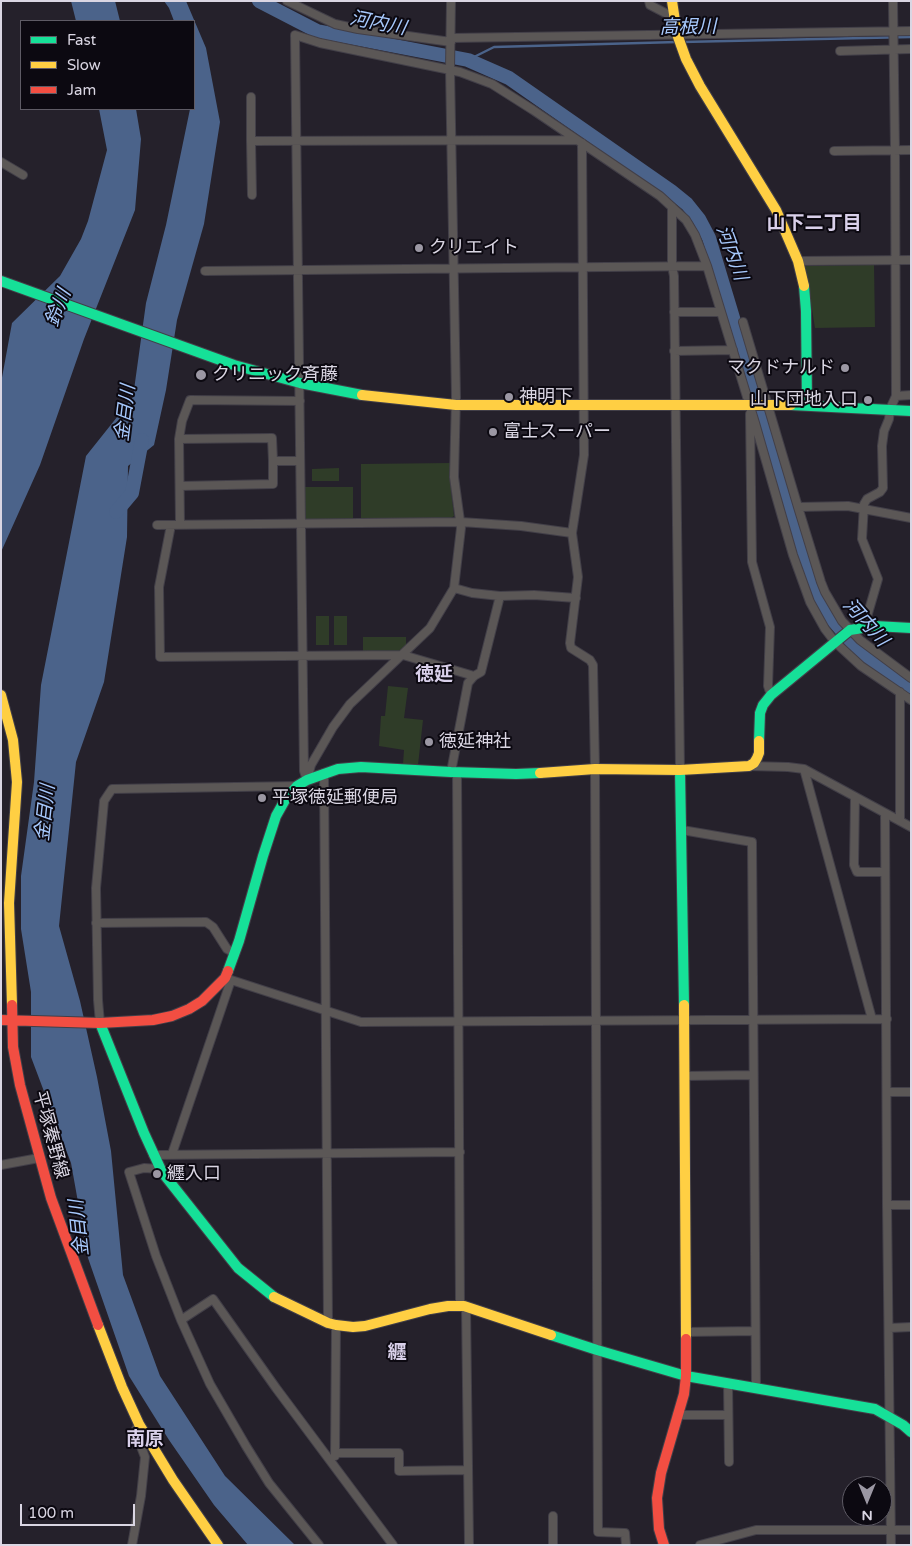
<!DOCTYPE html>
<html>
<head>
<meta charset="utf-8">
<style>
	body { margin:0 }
	#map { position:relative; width:912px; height:1546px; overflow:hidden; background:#25212b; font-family:"Varela Round",sans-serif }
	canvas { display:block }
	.frame { position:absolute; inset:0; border:2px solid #dad6e3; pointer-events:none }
	.legend { position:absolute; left:20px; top:20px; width:175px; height:90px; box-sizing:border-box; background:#0c0911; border:1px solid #5e5b65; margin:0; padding:6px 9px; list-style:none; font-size:15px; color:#dad6e3 }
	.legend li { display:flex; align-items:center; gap:10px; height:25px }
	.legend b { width:25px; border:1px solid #5e5b65 }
	.north { position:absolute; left:842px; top:1476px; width:50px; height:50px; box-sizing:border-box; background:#0c0911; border:1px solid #5e5b65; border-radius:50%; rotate:180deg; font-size:14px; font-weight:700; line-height:20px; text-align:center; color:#dad6e3 }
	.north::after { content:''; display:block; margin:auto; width:18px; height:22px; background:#9b97a3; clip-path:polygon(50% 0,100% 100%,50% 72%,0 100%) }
	.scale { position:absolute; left:20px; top:1504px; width:115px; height:22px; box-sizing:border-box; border:2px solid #dad6e3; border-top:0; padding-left:6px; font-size:15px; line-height:18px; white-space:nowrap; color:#dad6e3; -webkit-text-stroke:4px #0c0911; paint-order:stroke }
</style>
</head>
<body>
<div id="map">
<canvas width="912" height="1546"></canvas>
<div class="frame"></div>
<ul class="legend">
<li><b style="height:6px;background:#16e098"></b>Fast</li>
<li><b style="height:6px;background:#ffcf43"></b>Slow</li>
<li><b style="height:6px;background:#f24e42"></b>Jam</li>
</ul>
<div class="north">N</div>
<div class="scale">100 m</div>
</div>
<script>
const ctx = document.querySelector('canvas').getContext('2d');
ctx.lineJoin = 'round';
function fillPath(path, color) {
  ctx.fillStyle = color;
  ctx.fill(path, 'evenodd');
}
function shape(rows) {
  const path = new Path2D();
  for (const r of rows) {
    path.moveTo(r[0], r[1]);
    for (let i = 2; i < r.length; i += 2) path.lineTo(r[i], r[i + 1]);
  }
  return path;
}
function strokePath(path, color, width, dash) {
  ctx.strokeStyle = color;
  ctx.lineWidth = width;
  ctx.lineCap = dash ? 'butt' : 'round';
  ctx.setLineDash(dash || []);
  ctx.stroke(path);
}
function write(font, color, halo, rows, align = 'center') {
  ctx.font = font + ' "Varela Round","Noto Sans JP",sans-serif';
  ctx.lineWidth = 4;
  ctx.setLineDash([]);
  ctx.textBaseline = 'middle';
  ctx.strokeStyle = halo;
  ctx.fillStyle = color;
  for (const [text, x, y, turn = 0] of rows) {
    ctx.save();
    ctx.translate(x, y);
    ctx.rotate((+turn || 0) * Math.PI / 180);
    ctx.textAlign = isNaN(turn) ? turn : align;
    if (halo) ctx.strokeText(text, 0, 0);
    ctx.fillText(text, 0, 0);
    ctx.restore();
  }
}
const green = shape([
	[874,265,875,327,815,328,805,266],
	[451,463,451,490,454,516,451,518,361,518,361,464],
	[339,468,339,481,312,481,312,469],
	[305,487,353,487,353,519,305,519],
	[316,616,329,616,329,645,316,645],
	[334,616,347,616,347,645,334,645],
	[363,637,406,637,406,647,400,653,363,653],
	[388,686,408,688,404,718,423,720,418,765,403,764,404,750,379,746,381,716,385,716]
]);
const water = shape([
	[71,1,115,1,120,21,76,21],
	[164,1,186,1,206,48,220,122,204,224,177,320,166,390,154,445,128,466,127,537,104,682,76,762,59,926,80,1001,97,1077,111,1151,123,1275,160,1376,225,1476,295,1545,248,1545,214,1505,169,1440,129,1376,88,1258,71,1163,31,1057,31,992,21,929,21,876,34,782,41,685,86,456,133,397,146,303,166,225,190,109,194,109,194,21,174,21,169,8],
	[99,109,136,109,141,139,135,210,84,339,40,465,1,552,1,383,12,323,60,276,81,239,88,221,107,150]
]);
const stream = shape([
	[682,42,911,37],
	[468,60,494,47,677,42]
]);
const river = shape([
	[259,1,317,31,468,60,509,78,671,191,687,204,699,219,709,238,817,597,826,612,851,641,868,658,911,687],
	[116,512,132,493,142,440]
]);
const street = shape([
	[287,1,335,24,358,29,451,42],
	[649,1,650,5,673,17],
	[451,38,911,31],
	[840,51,911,49],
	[251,97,251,141,577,140],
	[251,141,252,195],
	[582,143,584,455,572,533,578,577,570,643,571,648,590,660,593,665,595,769,598,1532,625,1533,626,1545],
	[834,151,911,150],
	[1,162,23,175],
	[672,207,672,266,674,276,680,770],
	[798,261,911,260],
	[205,271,707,266],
	[674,312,721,312],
	[743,322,798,507,848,506,911,518],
	[674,351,733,350],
	[896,396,911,395],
	[750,414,752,562,770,627,768,686,771,695],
	[179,439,272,438,273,461],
	[180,486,273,484,273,461,300,461],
	[798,507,821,582,825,592,842,621,860,640,911,678],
	[180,524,179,439,182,421,190,400,300,401],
	[157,525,461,522,521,526,572,533],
	[171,525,159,587,160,657,403,655,474,676],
	[454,588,472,593,500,596],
	[864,627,878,579,862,539,864,504,867,499,880,492,883,488,882,446,884,431,889,419,890,409,896,396,895,150,893,1],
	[900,692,900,821],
	[749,766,788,767,804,769,911,827],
	[804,769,872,1019],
	[451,772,468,683,474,676,481,672,500,596,534,595,576,598],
	[457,772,460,1305],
	[324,773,328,1323],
	[307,780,304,771,295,35,320,43,460,72,492,84,533,110,660,196,686,220,695,235,707,266,755,423,793,555,810,602,825,629,835,642,861,666,911,700],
	[307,780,311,765,333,727,350,704,430,628,454,588,461,528,454,477,456,397,450,69,451,1],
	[855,797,854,865,857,872,885,872],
	[885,813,887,1205,891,1545],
	[682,830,752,842,756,1388],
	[96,923,206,922,213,927,227,949,235,953],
	[225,978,361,1022,887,1019],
	[100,1023,98,1000,96,888,104,801,112,789,297,786],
	[684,1076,753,1075],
	[887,1092,911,1092],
	[172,1154,231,980],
	[153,1155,460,1152],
	[1,1165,39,1158],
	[160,1169,144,1168,129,1172,156,1256,181,1320,210,1384,246,1446,269,1483,319,1545],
	[887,1205,911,1205],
	[466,1307,469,1545],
	[181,1320,213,1299,276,1388,393,1545],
	[889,1328,911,1327],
	[686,1332,755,1331],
	[728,1383,729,1462],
	[677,1415,728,1415],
	[336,1453,399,1453,399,1471,468,1470],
	[335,1456,336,1325],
	[132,1545,141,1496,145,1457,135,1431,139,1424],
	[553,1545,553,1516],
	[700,1545,756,1530,911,1530]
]);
const fast = shape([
	[1,281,234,365,300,383,362,395],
	[804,286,806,311,807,405],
	[791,405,911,411],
	[759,741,760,713,763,705,771,695,850,630,875,626,911,628],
	[680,770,684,1005],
	[228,971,239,941,263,856,276,816,285,800,297,786,307,780,338,769,361,767,451,772,516,774,540,773],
	[100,1023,144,1133,162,1172,238,1268,274,1297],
	[551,1335,597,1350,686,1376,875,1409,903,1425,911,1432]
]);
const slow = shape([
	[672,1,677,34,686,59,700,86,776,210,798,261,804,286],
	[362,395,456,405,791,405],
	[1,695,13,740,17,782,9,903,12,1005],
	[540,773,595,769,680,770,749,766,754,763,757,758,759,753,759,741],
	[684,1005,686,1339],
	[274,1297,328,1323,336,1325,353,1327,365,1326,430,1309,448,1306,464,1306,551,1335],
	[98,1325,122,1387,139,1424,173,1480,218,1545]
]);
const jam = shape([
	[12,1005,13,1047,20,1085,51,1198,98,1325],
	[1,1020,100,1023,153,1020,172,1016,189,1009,202,1001,225,978,228,971],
	[664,1545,659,1529,657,1498,661,1473,684,1394,686,1376,686,1339]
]);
const markers = [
	[419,248,5,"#9b97a3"],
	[845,368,5,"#9b97a3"],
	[201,375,6,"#9b97a3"],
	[509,397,5,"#9b97a3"],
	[868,400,5,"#9b97a3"],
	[493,432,5,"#9b97a3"],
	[429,742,5,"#9b97a3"],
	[262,798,5,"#9b97a3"],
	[157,1174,5,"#9b97a3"]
];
const poiNames = [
	["クリエイト",429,248],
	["マクドナルド",835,368,"right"],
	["クリニック斉藤",212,375],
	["神明下",519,397],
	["山下団地入口",858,400,"right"],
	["富士スーパー",503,432],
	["徳延神社",439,742],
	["平塚徳延郵便局",272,798],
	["纒入口",167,1174]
];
const streetNames = [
	["平塚秦野線",50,1135,75]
];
const waterNames = [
	["河内川",378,24,11],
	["高根川",688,28,-1],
	["河内川",731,253,70],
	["鈴川",59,308,-69],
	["金目川",126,413,-83],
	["河内川",865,623,48],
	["金目川",46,813,-84],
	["金目川",80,1228,-96]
];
const neighbourhoodNames = [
	["山下二丁目",814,224],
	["徳延",434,675],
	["纒",397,1353],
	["南原",145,1440]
];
fillPath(green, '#2f3c28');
fillPath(water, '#4b638a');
strokePath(stream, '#4b638a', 2.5);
strokePath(river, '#4b638a', 14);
strokePath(street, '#423f48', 10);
strokePath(fast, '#423f48', 12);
strokePath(slow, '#423f48', 12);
strokePath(jam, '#423f48', 12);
strokePath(street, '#5b5756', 8);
strokePath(fast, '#16e098', 10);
strokePath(slow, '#ffcf43', 10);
strokePath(jam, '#f24e42', 10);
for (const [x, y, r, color] of markers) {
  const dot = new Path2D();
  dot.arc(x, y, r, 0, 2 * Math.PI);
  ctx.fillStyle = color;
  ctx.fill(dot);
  strokePath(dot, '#0c0911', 2);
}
write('18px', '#dad6e3', '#0c0911', poiNames, 'left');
write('18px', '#dad6e3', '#0c0911', streetNames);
write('italic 19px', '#a7c9fd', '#0c0911', waterNames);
write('bold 19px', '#d9d0ea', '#0c0911', neighbourhoodNames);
</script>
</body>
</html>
